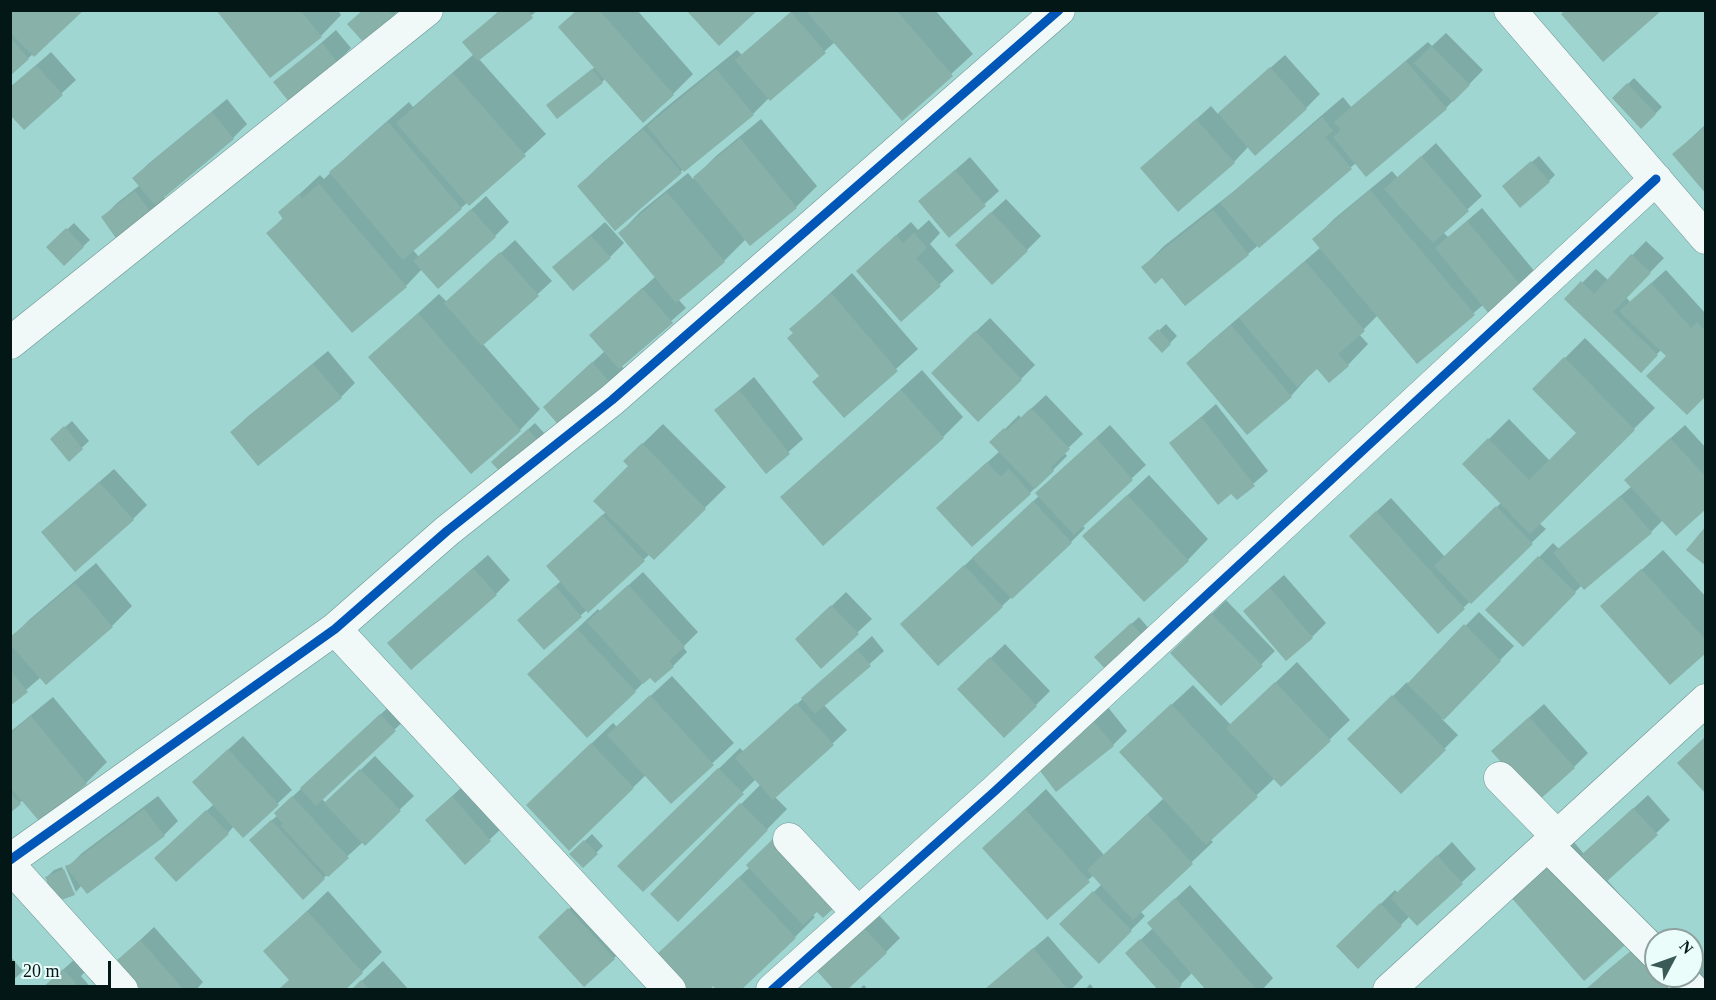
<!DOCTYPE html>
<html>
<head>
<meta charset="utf-8">
<style>
	body { margin:0 }
	#map { position:relative; width:1716px; height:1000px; overflow:hidden; background:#9fd6d1; font-family:"Times New Roman",serif }
	canvas { display:block }
	.frame { position:absolute; inset:0; border:12px solid #021716; pointer-events:none }
	.north { position:absolute; left:1644px; top:928px; width:60px; height:60px; box-sizing:border-box; background:#ebfdfb; border:2px solid #8ea19f; border-radius:50%; rotate:49deg; font-size:16px; font-weight:700; line-height:24px; text-align:center; color:#021716 }
	.north::after { content:''; display:block; margin:auto; width:21px; height:27px; background:#395a57; clip-path:polygon(50% 0,100% 100%,50% 72%,0 100%) }
	.scale { position:absolute; left:12px; top:961px; width:99px; height:27px; box-sizing:border-box; border:3px solid #021716; border-top:0; padding-left:8px; font-size:18px; line-height:21px; white-space:nowrap; color:#021716; -webkit-text-stroke:4px #ebfdfb; paint-order:stroke }
</style>
</head>
<body>
<div id="map">
<canvas width="1716" height="1000"></canvas>
<div class="frame"></div>
<div class="north">N</div>
<div class="scale">20 m</div>
</div>
<script>
const ctx = document.querySelector('canvas').getContext('2d');
ctx.lineJoin = 'round';
function fillPath(path, color) {
  ctx.fillStyle = color;
  ctx.fill(path, 'evenodd');
}
function shape(rows) {
  const path = new Path2D();
  for (const r of rows) {
    path.moveTo(r[0], r[1]);
    for (let i = 2; i < r.length; i += 2) path.lineTo(r[i], r[i + 1]);
  }
  return path;
}
function strokePath(path, color, width, dash) {
  ctx.strokeStyle = color;
  ctx.lineWidth = width;
  ctx.lineCap = dash ? 'butt' : 'round';
  ctx.setLineDash(dash || []);
  ctx.stroke(path);
}
const shadow = shape([
	[10,10,33,54,10,74],
	[218,10,338,10,341,15,321,36],
	[364,10,399,10,393,16],
	[500,10,538,10,479,59,546,134,470,204,468,202,413,250,419,257,486,196,509,222,495,236,438,287,422,269,406,286,268,233,284,217,280,212,320,175,324,179,352,152,409,102,413,107,474,54,464,42],
	[577,10,637,10,693,74,673,94,605,79,602,82,554,99,595,67],
	[793,10,935,10,973,54,902,119,835,42,770,99,769,98,753,114,684,169,615,228,579,186,599,166,664,109,737,50,742,55],
	[336,30,351,48,337,62,275,83],
	[1446,33,1483,70,1446,108,1367,175,1356,163,1248,254,1163,276,1143,267,1164,246,1234,191,1343,97,1351,107,1428,42,1432,46],
	[51,52,76,80,24,128,10,88],
	[1285,55,1320,94,1306,108,1249,146,1234,162,1142,168,1211,106,1218,114],
	[1634,78,1662,107,1642,127,1614,98],
	[227,99,247,124,233,138,163,196,165,199,151,213,103,217,117,203,140,185,134,178,148,164],
	[761,119,817,186,796,207,751,244,746,239,724,261,678,299,686,308,621,365,625,370,611,384,559,393,605,351,591,335,656,276,620,233,640,212,688,173,693,179,716,156],
	[1706,124,1706,191,1674,154],
	[1436,143,1482,196,1443,232,1448,237,1482,208,1536,273,1522,287,1484,304,1417,362,1378,315,1359,334,1368,344,1348,365,1317,367,1291,396,1247,433,1188,363,1209,343,1321,247,1314,239,1335,218,1392,171,1398,178],
	[1539,156,1555,175,1549,181,1510,180],
	[970,157,999,191,949,236,920,201],
	[1006,199,1041,236,1027,250,971,231],
	[929,220,940,233,930,244,954,271,901,320,872,257,911,222,918,230],
	[605,222,624,243,610,257,554,267],
	[74,223,90,240,64,264,48,247],
	[515,240,552,281,483,344,540,409,520,430,370,357,439,294,447,302],
	[1646,241,1664,258,1626,297,1630,302,1666,270,1706,314,1706,394,1661,350,1641,370,1566,299,1596,269,1608,280],
	[852,273,918,349,844,416,791,329],
	[990,318,1035,365,1021,379,947,359],
	[1166,324,1177,336,1162,351,1151,338],
	[1585,338,1655,408,1539,523,1546,529,1438,632,1365,522,1391,498,1445,557,1501,503,1464,464,1509,419,1550,461,1578,433,1534,389],
	[328,351,355,383,341,397,232,432,246,418],
	[922,370,963,417,943,437,782,497],
	[754,377,803,439,766,472,716,410],
	[1046,395,1083,434,1064,452,1067,456,1030,493,972,545,952,494,1000,451,992,442,1019,415,1021,418],
	[1216,404,1268,471,1237,498,1171,443],
	[72,421,89,441,69,460,58,433],
	[535,423,545,434,538,441,499,455],
	[663,424,726,487,654,558,650,554,544,648,533,606,561,581,562,552,606,512,630,466,625,461],
	[1110,425,1146,465,1082,525,1085,528,1071,542,1002,606,902,624,1040,495,1051,479],
	[1685,425,1706,448,1706,507,1663,520,1651,532,1582,585,1523,645,1487,610,1553,543,1559,549,1632,486,1640,466],
	[114,469,147,505,133,519,57,519],
	[1149,475,1208,539,1188,560,1084,536],
	[1663,550,1706,597,1706,651,1602,606],
	[488,555,510,580,496,594,403,629],
	[96,563,132,606,112,626,41,677,10,704,10,639,30,619],
	[643,572,698,632,683,647,687,652,673,666,650,676,635,691,550,654,598,609,600,611],
	[1284,575,1326,623,1312,637,1259,597],
	[846,592,872,619,821,666,811,626],
	[1226,600,1275,651,1221,704,1172,653],
	[1479,612,1514,646,1442,719,1458,735,1401,792,1350,739,1407,682,1408,684],
	[1139,617,1151,631,1096,657],
	[872,636,884,651,824,705,847,730,775,797,787,809,678,920,652,894,761,784,756,779,643,890,619,866,740,748,744,752],
	[1005,644,1050,691,1036,705,973,675],
	[1297,662,1350,720,1329,740,1275,778,1210,839,1213,842,1140,911,1145,916,1099,962,1061,924,1102,884,1094,875,1088,880,984,848,1046,789,1104,855,1164,798,1142,732,1193,685,1231,725],
	[672,676,734,743,671,802,646,775,569,849,548,785,613,723,617,727],
	[53,697,107,762,86,783,40,820,23,800,10,811,10,732],
	[395,701,409,716,321,798,326,803,375,756,414,796,365,843,363,842,303,897,265,826,278,815,290,799],
	[1544,704,1588,753,1574,767,1507,737],
	[1107,706,1127,731,1113,745,1037,764],
	[243,736,292,790,243,836,234,826,228,833,170,845,214,804,208,768],
	[466,783,504,826,465,863,427,820],
	[1648,795,1670,820,1607,880,1645,923,1512,896,1573,841,1584,854],
	[158,796,178,821,164,835,82,885,76,892,65,866,71,864,82,853],
	[592,834,603,846,583,866,571,854],
	[1452,842,1476,869,1417,924,1410,916,1358,967,1352,932,1395,890,1398,893],
	[62,867,72,892,75,892,74,893,47,877,54,870],
	[750,867,817,910,812,914,815,917,795,937,678,935],
	[1190,885,1273,978,1262,990,1208,990,1193,972,1175,990,1127,953,1153,928,1149,923],
	[328,891,382,952,362,972,290,979,265,951],
	[583,896,628,944,614,958,554,923],
	[879,915,900,938,886,952,819,972],
	[154,927,203,982,196,990,143,990,118,961],
	[1656,930,1664,940,1656,940,1656,976,1677,976,1692,968,1704,958,1706,960,1706,990,1590,990,1589,988,1603,974],
	[1048,936,1083,977,1071,990,984,990],
	[10,956,23,971,10,983],
	[78,956,89,968,81,976,93,990,41,990],
	[383,961,409,990,352,990],
	[1090,984,1095,990,1085,990],
	[864,985,868,990,858,990]
]);
const building = shape([
	[10,10,84,10,34,57,10,32],
	[216,10,300,10,322,37,270,78],
	[363,10,388,10,394,17,364,43,347,24],
	[501,10,527,10,533,18,478,61,462,42],
	[577,10,599,10,674,95,643,123,558,27],
	[686,10,758,10,719,46],
	[805,10,896,10,953,76,902,121],
	[1566,10,1662,10,1603,62,1561,14],
	[791,12,826,53,770,101,735,60],
	[10,38,29,59,10,76],
	[322,43,338,63,290,103,273,82],
	[1431,46,1470,85,1453,102,1414,63],
	[1406,61,1447,109,1366,177,1333,137,1341,130,1334,122],
	[36,65,63,95,24,130,10,115,10,87],
	[1270,67,1307,109,1255,156,1218,113],
	[592,69,603,83,557,119,546,105],
	[716,69,754,115,684,172,647,126],
	[453,73,526,156,469,206,396,123],
	[1627,83,1656,114,1641,129,1612,98],
	[212,112,234,139,155,205,132,178],
	[1322,117,1333,131,1325,137,1352,169,1259,248,1220,203],
	[1196,119,1235,163,1178,212,1140,168],
	[388,122,462,209,403,260,329,172],
	[1706,126,1706,194,1672,154],
	[643,129,682,173,615,231,577,186],
	[740,138,797,208,750,246,693,177],
	[1421,156,1469,211,1433,243,1384,189],
	[1531,161,1550,182,1520,208,1502,186],
	[955,170,986,206,949,238,918,201],
	[319,184,407,287,352,333,266,233,283,219,278,212,299,194,302,199],
	[1370,190,1475,315,1417,364,1312,239],
	[135,191,152,214,118,241,101,217],
	[667,192,725,262,676,303,618,233],
	[471,209,496,237,438,289,413,261],
	[1213,210,1249,255,1185,306,1162,278,1155,284,1141,267],
	[991,212,1028,251,992,285,955,245],
	[1467,221,1523,288,1490,315,1435,248],
	[66,228,84,247,64,266,46,247],
	[914,233,927,248,916,258,941,286,901,322,856,271,896,235,903,243],
	[590,235,611,258,573,291,552,267],
	[500,252,539,296,482,346,444,303],
	[1631,254,1651,273,1613,312,1658,355,1641,373,1564,299,1581,281,1594,294],
	[1305,261,1365,331,1338,354,1349,366,1329,383,1317,369,1297,387,1239,318],
	[1651,283,1691,328,1697,322,1706,331,1706,396,1687,415,1646,376,1666,356,1619,311],
	[642,288,673,323,619,369,589,335],
	[831,293,898,371,844,418,812,382,819,376,787,338,793,333,789,329],
	[418,313,521,431,471,474,368,357],
	[1231,325,1292,397,1247,435,1186,363],
	[1158,329,1171,344,1162,353,1148,338],
	[975,331,1022,380,978,422,931,373],
	[1564,357,1635,430,1530,534,1462,464,1488,438,1529,480,1576,433,1532,389],
	[592,362,612,385,562,429,543,407],
	[313,364,342,398,258,466,230,432],
	[739,390,790,454,766,474,714,410],
	[901,390,944,438,823,546,780,497],
	[1031,408,1070,449,1051,467,1054,471,1035,489,989,442,1004,428,1006,431],
	[1201,417,1255,486,1237,500,1231,494,1218,505,1169,443],
	[64,426,83,449,69,462,50,439],
	[528,429,539,442,502,474,491,462],
	[1096,438,1133,480,1074,535,1035,493],
	[1670,438,1706,477,1706,509,1676,536,1624,480],
	[642,443,706,509,654,560,593,501,628,466,623,461],
	[987,462,1001,477,1009,469,1031,494,972,547,936,508],
	[99,482,134,520,75,572,41,532],
	[1127,495,1189,561,1144,602,1082,536],
	[1620,496,1652,533,1584,590,1553,553],
	[1033,501,1072,543,1012,599,972,558],
	[1496,506,1533,544,1471,604,1434,566],
	[1376,511,1465,609,1438,634,1349,536],
	[602,515,645,561,588,613,546,566],
	[1706,526,1706,566,1686,550],
	[1538,556,1576,593,1523,647,1485,610],
	[964,565,1003,607,938,666,900,624],
	[473,568,497,595,411,670,387,643],
	[1641,569,1706,640,1706,653,1670,685,1600,606],
	[75,583,113,627,46,685,10,644,10,637],
	[628,585,685,647,669,661,674,667,655,683,650,678,643,684,587,622],
	[555,586,582,617,544,650,517,620],
	[1270,588,1313,638,1286,661,1243,611],
	[831,605,859,634,821,669,795,639],
	[1211,613,1263,666,1221,706,1170,653],
	[1131,623,1146,639,1109,673,1094,657],
	[1464,624,1501,661,1444,720,1407,684],
	[577,629,636,692,587,738,527,674],
	[857,649,871,666,815,714,801,698],
	[990,657,1037,706,1004,738,957,689],
	[10,670,28,692,10,706],
	[1275,682,1331,741,1281,787,1226,728],
	[650,695,714,765,671,804,607,735],
	[1392,695,1446,750,1401,794,1347,739],
	[796,703,834,745,773,800,735,758],
	[1171,704,1258,797,1206,845,1119,752],
	[380,714,396,731,316,806,300,788],
	[31,716,87,784,40,822,10,787,10,734],
	[1529,717,1575,768,1537,802,1491,751],
	[1092,719,1114,746,1056,792,1035,764],
	[1706,736,1706,794,1677,763],
	[591,743,634,788,569,851,526,805],
	[228,749,279,805,243,838,192,782],
	[718,768,744,794,643,892,617,866],
	[360,769,401,811,365,846,324,803],
	[10,793,21,804,10,813],
	[292,796,349,858,328,877,281,826,283,824,274,813],
	[452,796,491,841,465,865,425,820],
	[740,803,768,830,678,922,650,894],
	[1633,808,1658,835,1605,883,1580,856],
	[144,809,165,836,87,894,66,867],
	[1025,809,1090,882,1047,920,982,848],
	[206,810,229,834,176,882,154,858],
	[1147,814,1193,864,1133,920,1087,870],
	[271,820,325,879,303,900,249,840],
	[775,837,838,904,823,918,817,912,803,925,746,865],
	[584,840,598,854,583,868,569,854],
	[1437,855,1463,884,1417,926,1391,898],
	[1551,860,1625,945,1584,981,1510,896],
	[64,869,75,895,56,902,45,877],
	[739,877,796,938,741,990,716,990,713,986,710,990,686,990,655,956],
	[1093,891,1132,931,1099,964,1059,924],
	[1175,898,1257,990,1206,990,1147,923],
	[1380,903,1402,926,1358,969,1336,946],
	[568,908,615,959,584,987,538,937],
	[307,911,363,973,345,990,281,990,280,988,289,980,263,951],
	[864,928,887,953,847,990,834,990,817,971],
	[1140,939,1182,985,1177,990,1158,990,1125,953],
	[140,940,184,990,141,990,116,961],
	[1641,943,1656,961,1656,976,1669,976,1673,982,1664,990,1589,990,1587,988],
	[1033,948,1068,990,984,990],
	[63,969,76,983,69,990,40,990],
	[361,980,370,990,351,990]
]);
const minor = shape([
	[1510,10,1706,238],
	[10,343,427,10],
	[335,629,670,990],
	[1500,778,1557,836],
	[789,839,858,913],
	[1547,845,1656,954],
	[10,860,335,629,447,531,612,400,1059,10],
	[10,866,122,990],
	[1679,976,1691,988],
	[772,990,995,791,1656,179],
	[1389,990,1706,700]
]);
const cycleway = shape([
	[10,860,335,629,447,531,612,400,1059,10],
	[772,990,995,791,1656,179]
]);
fillPath(shadow, '#0003');
fillPath(building, '#88b1a9');
strokePath(minor, '#6a9390', 33);
strokePath(minor, '#f1f9f8', 32);
strokePath(cycleway, '#0057b8', 9);
</script>
</body>
</html>
